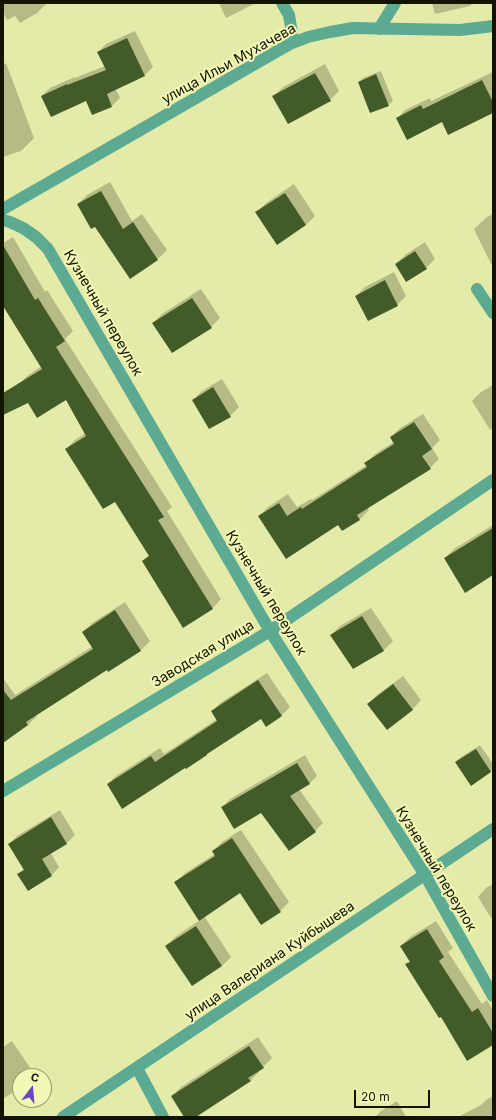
<!DOCTYPE html>
<html>
<head>
<meta charset="utf-8">
<style>
	body { margin:0 }
	#map { position:relative; width:496px; height:1120px; overflow:hidden; background:#e4eaa8; font-family:Inter,sans-serif }
	canvas { display:block }
	.frame { position:absolute; inset:0; border:4px solid #131400; pointer-events:none }
	.north { position:absolute; left:12px; top:1068px; width:40px; height:40px; box-sizing:border-box; background:#f2f7b5; border:1px solid #999c6d; border-radius:50%; rotate:16deg; font-size:11px; font-weight:700; line-height:16px; text-align:center; color:#131400 }
	.north::after { content:''; display:block; margin:auto; width:14px; height:18px; background:#6a47c0; clip-path:polygon(50% 0,100% 100%,50% 72%,0 100%) }
	.scale { position:absolute; left:354px; top:1090px; width:76px; height:18px; box-sizing:border-box; border:2px solid #131400; border-top:0; padding-left:5px; font-size:12px; line-height:14px; white-space:nowrap; color:#131400; -webkit-text-stroke:3px #f2f7b5; paint-order:stroke }
</style>
</head>
<body>
<div id="map">
<canvas width="496" height="1120"></canvas>
<div class="frame"></div>
<div class="north">С</div>
<div class="scale">20 m</div>
</div>
<script>
const ctx = document.querySelector('canvas').getContext('2d');
ctx.lineJoin = 'round';
function fillPath(path, color) {
  ctx.fillStyle = color;
  ctx.fill(path, 'evenodd');
}
function shape(rows) {
  const path = new Path2D();
  for (const r of rows) {
    path.moveTo(r[0], r[1]);
    for (let i = 2; i < r.length; i += 2) path.lineTo(r[i], r[i + 1]);
  }
  return path;
}
function strokePath(path, color, width, dash) {
  ctx.strokeStyle = color;
  ctx.lineWidth = width;
  ctx.lineCap = dash ? 'butt' : 'round';
  ctx.setLineDash(dash || []);
  ctx.stroke(path);
}
function write(font, color, halo, rows, align = 'center') {
  ctx.font = font + ' Inter,sans-serif';
  ctx.lineWidth = 4;
  ctx.setLineDash([]);
  ctx.textBaseline = 'middle';
  ctx.strokeStyle = halo;
  ctx.fillStyle = color;
  for (const [text, x, y, turn = 0] of rows) {
    ctx.save();
    ctx.translate(x, y);
    ctx.rotate((+turn || 0) * Math.PI / 180);
    ctx.textAlign = isNaN(turn) ? turn : align;
    if (halo) ctx.strokeText(text, 0, 0);
    ctx.fillText(text, 0, 0);
    ctx.restore();
  }
}
const shadow = shape([
	[3,3,45,3,46,4,37,13,20,23,15,16,7,20,3,12],
	[219,3,256,3,226,18],
	[432,3,473,3,470,6,435,14],
	[135,31,153,67,145,75,116,89,120,98,112,106,93,114,87,100,42,96,50,88,75,77,75,78,105,66,98,52,106,44],
	[6,63,34,138,21,151,3,157,3,65],
	[325,64,339,91,330,100,274,96,283,87],
	[381,71,393,101,388,105,359,82,363,78],
	[493,72,493,112,443,120,397,119,405,110,430,98,431,101],
	[110,182,132,221,142,214,167,250,158,259,130,277,96,226,78,204,87,195],
	[294,184,315,216,306,225,257,212,266,203],
	[493,214,493,263,491,264,474,229,487,217],
	[13,237,45,292,47,290,73,331,65,339,172,507,167,511,221,599,212,609,143,561,149,555,115,500,66,449,75,440,86,433,67,398,18,385,27,376,42,366,3,304,3,243],
	[425,242,435,259,426,268,396,264,405,255],
	[394,272,406,296,397,305,356,296,365,287],
	[201,289,220,318,211,327,153,323,162,314],
	[222,379,239,407,230,416,193,400,202,391],
	[493,385,493,428,490,430,472,401,481,392],
	[423,414,440,440,432,448,439,459,430,468,367,508,369,510,360,519,343,530,338,523,259,516,268,507,288,494,297,507,311,499,312,500,367,465,366,463,375,454,394,442,391,437,400,428],
	[493,525,493,574,445,558,454,549],
	[125,602,150,641,141,650,108,671,107,669,36,714,37,716,28,725,3,742,3,678,15,695,93,646,83,632,92,623],
	[371,608,393,641,384,650,353,667,331,635,340,626],
	[267,673,290,707,281,716,261,717,212,750,207,754,108,784,116,776,160,748,164,754,217,719,212,712,220,703],
	[403,676,421,700,412,710,368,704,377,695],
	[480,745,493,764,493,769,491,772,456,762,461,757],
	[305,755,317,776,309,784,299,789,323,823,315,831,289,850,261,811,222,808,230,799],
	[60,810,75,835,67,843,51,853,59,867,52,875,28,889,19,874,24,869,9,844,17,836],
	[241,830,289,902,280,911,240,892,204,916,231,957,222,966,166,946,175,937,200,920,176,882,185,873,215,854,213,851,222,842],
	[493,884,493,921,478,897,486,888],
	[436,921,453,948,448,952,482,1004,487,1000,493,1010,493,1044,441,1016,407,965,411,961,401,946,410,937],
	[258,1037,272,1058,263,1067,258,1070,259,1072,250,1081,194,1117,186,1117,172,1096,181,1087],
	[12,1041,35,1075,20,1076,20,1088,3,1099,3,1047],
	[493,1096,493,1117,458,1117,481,1105,486,1100],
	[397,1101,406,1117,375,1117,381,1111]
]);
const building = shape([
	[127,38,145,76,107,94,112,107,92,115,86,101,51,117,41,96,67,84,67,85,106,70,97,52],
	[315,73,331,101,288,124,272,96],
	[376,74,389,106,370,113,358,82],
	[482,80,493,102,493,113,448,135,442,122,407,140,396,118,421,105,423,109],
	[101,191,123,229,133,222,158,260,130,279,95,227,91,229,77,204],
	[285,193,306,225,277,245,255,212],
	[3,245,35,300,38,298,65,341,56,347,164,517,158,520,213,609,183,628,142,561,149,556,115,502,103,509,65,449,86,436,66,400,37,418,28,403,3,415,3,393,42,369,3,306],
	[415,251,427,269,406,282,395,264],
	[385,280,398,306,368,321,355,296],
	[192,298,212,328,172,353,152,323],
	[213,387,231,417,209,429,192,400],
	[414,422,432,449,422,456,431,469,357,515,360,520,342,531,338,525,286,559,258,516,279,503,287,516,301,507,302,509,367,467,364,463,394,444,390,437],
	[493,528,493,575,465,593,444,558],
	[115,610,141,651,108,672,107,670,26,722,28,725,3,743,3,690,11,700,93,649,82,632],
	[362,616,384,651,353,669,330,635],
	[258,680,282,716,266,727,261,719,207,754,207,755,186,769,185,768,122,809,107,784,151,756,155,762,217,721,211,711],
	[393,684,413,710,387,730,367,704],
	[476,749,491,772,471,786,455,762],
	[297,763,310,784,290,796,316,832,289,851,261,813,234,829,221,807],
	[51,817,67,844,42,859,52,876,28,891,17,874,24,870,8,844],
	[232,838,281,912,261,925,240,893,199,921,174,882,215,856,212,851],
	[196,926,222,966,192,986,165,946],
	[427,929,444,957,439,961,472,1012,478,1008,493,1033,493,1045,467,1061,441,1017,439,1018,405,964,410,962,400,946],
	[249,1046,264,1068,248,1078,251,1081,196,1117,184,1117,171,1096]
]);
const minor = shape([
	[282,3,289,15,291,27,292,35,290,44],
	[379,29,395,3],
	[3,209,274,53,290,44,308,37,330,32,353,28,460,30,493,26],
	[3,220,10,222,23,228,36,237,48,249,270,631,425,875,493,996],
	[477,289,493,313],
	[3,791,270,631,493,480],
	[137,1068,163,1117],
	[63,1117,493,829]
]);
const streetNames = [
	["улица Ильи Мухачева",229,64,-29],
	["Кузнечный переулок",103,313,60],
	["Кузнечный переулок",266,593,59],
	["Заводская улица",203,654,-31],
	["Кузнечный переулок",436,869,59],
	["улица Валериана Куйбышева",270,961,-34]
];
fillPath(shadow, '#0003');
fillPath(building, '#415c28');
strokePath(minor, '#5daa93', 12);
write('14px', '#131400', '#f2f7b5', streetNames);
</script>
</body>
</html>
